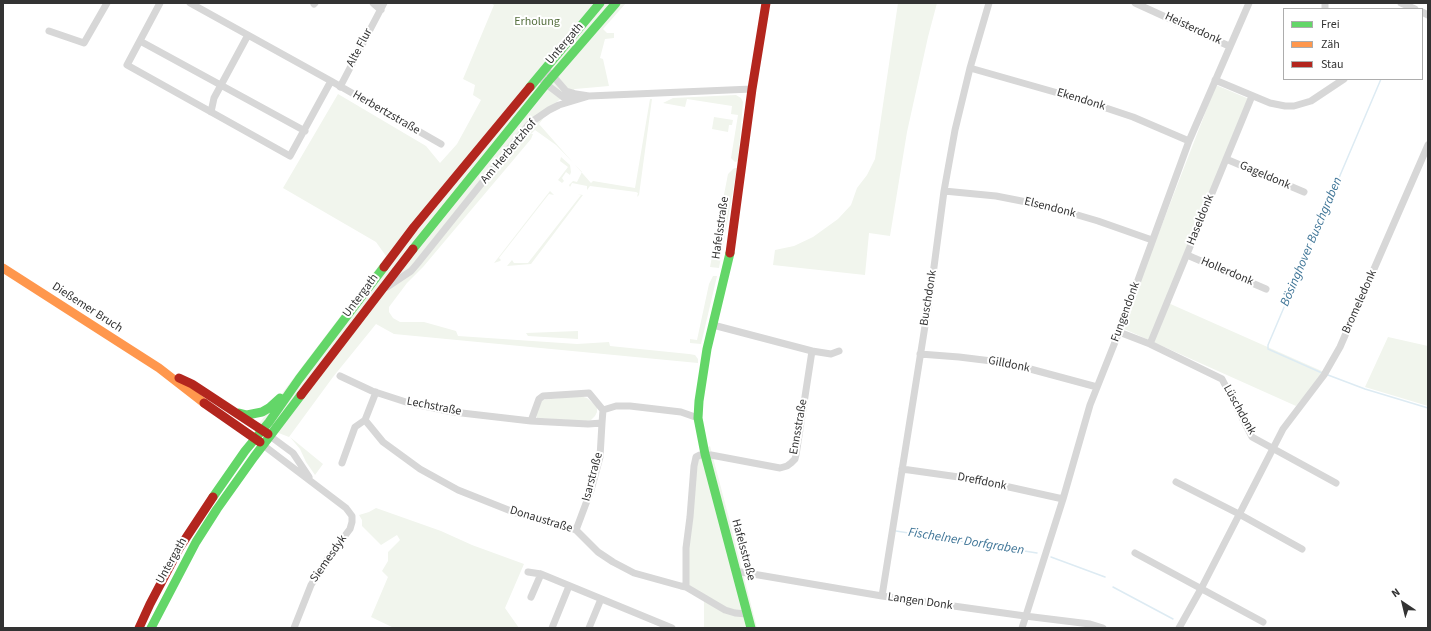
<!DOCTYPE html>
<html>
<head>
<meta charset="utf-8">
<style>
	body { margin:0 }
	#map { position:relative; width:1431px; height:631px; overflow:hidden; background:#fff; font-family:"Source Sans 3",sans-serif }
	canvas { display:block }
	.frame { position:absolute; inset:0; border:4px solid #333; pointer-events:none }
	.legend { position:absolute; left:1283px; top:8px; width:140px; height:72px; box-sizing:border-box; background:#fff; border:1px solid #adadad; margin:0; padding:5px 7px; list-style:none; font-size:12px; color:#333 }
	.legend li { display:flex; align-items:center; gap:8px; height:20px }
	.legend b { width:20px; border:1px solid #adadad }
	.north { position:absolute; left:1383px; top:583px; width:40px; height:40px; -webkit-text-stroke:3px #fff; paint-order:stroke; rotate:325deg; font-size:11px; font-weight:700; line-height:16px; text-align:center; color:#333 }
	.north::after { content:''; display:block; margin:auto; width:14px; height:18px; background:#333; clip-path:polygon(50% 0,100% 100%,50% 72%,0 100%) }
</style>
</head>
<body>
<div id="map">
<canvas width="1431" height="631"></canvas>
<div class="frame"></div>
<ul class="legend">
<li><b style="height:5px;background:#63d668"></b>Frei</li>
<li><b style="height:5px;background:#ff974d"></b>Zäh</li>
<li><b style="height:5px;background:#b3261e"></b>Stau</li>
</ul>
<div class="north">N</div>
</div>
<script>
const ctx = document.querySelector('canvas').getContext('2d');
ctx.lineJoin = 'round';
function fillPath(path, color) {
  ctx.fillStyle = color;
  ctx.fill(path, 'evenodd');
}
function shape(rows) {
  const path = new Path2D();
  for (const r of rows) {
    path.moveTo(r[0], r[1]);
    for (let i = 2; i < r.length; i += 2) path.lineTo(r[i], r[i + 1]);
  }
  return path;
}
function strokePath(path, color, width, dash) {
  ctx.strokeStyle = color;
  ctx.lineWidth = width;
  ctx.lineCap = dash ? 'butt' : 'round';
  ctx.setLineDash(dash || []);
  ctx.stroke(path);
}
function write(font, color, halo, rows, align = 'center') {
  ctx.font = font + ' "Source Sans 3",sans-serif';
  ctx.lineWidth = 4;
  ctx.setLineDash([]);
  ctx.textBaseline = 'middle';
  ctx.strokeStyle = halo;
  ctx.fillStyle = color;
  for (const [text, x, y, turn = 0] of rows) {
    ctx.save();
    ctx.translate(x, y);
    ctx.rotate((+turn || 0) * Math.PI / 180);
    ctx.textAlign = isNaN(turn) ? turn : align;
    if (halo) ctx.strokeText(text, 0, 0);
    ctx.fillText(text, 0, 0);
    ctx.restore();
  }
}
const green = shape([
	[490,3,626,3,603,29,607,33,614,33,614,38,605,39,600,58,603,59,609,86,575,89,555,103,539,124,591,183,593,181,635,188,650,99,652,99,639,195,637,197,638,193,636,192,590,186,587,190,587,186,572,183,570,187,569,185,573,181,577,182,582,172,556,145,535,130,531,134,533,134,531,139,423,267,407,283,389,307,389,312,393,318,400,322,424,322,456,331,458,336,577,344,609,342,610,346,689,354,695,355,698,359,698,363,394,334,376,324,333,377,289,437,258,425,386,256,376,242,283,188,338,94,426,146,440,163,457,144,481,100,473,95,475,85,463,79,494,5],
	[898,3,937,3,928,37,907,132,890,236,869,233,865,275,773,265,775,250,794,246,813,237,838,219,851,205,857,188,867,175,875,159],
	[1216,85,1249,99,1166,302,1324,372,1296,406,1122,328],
	[736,95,741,98,743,102,738,161,735,162,731,158,738,115,731,114,732,106,687,99,685,107,663,103,673,98],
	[714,117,733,120,732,125,729,125,728,132,712,129],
	[561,157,570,165,571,172,570,175,566,172,562,178,564,181,562,183,558,180,568,167,560,161],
	[735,168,737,168,719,268,710,267,728,174,733,169],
	[550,191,554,195,549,194,499,258,501,260,500,261,494,263],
	[577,194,583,195,531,264,507,266,512,260,514,263,528,263,581,195],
	[713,276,717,276,701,344,690,343,690,339,697,340,709,284],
	[578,331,578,339,528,336,526,333],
	[1388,337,1428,346,1428,406,1365,387],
	[580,396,587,398,597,407,597,412,595,416,591,420,586,421,537,418,536,415,542,400],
	[290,437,323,464,315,475,306,462,300,449],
	[710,446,730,522,757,628,704,628,704,600,683,589,697,453],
	[376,508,441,531,472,545,524,564,505,608,519,628,394,628,371,617,388,577,382,571,388,561,388,552,400,540,397,535,381,545,362,526,362,520,359,515,369,512]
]);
const stream = shape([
	[1322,373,1268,349,1268,345,1381,79],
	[1328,375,1365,389,1428,408],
	[896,531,1037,553],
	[1051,557,1105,577],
	[1113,587,1173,619]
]);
const street = shape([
	[160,3,127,65,290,156,331,81],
	[190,3,331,81,441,144],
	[373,3,381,10],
	[1135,3,1229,46],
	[1401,3,1415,9],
	[314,4,315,3],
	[1325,9,1325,3],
	[1422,12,1428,15],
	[49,31,84,43,107,3],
	[140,41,305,131],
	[970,68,1079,99,1133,117,1189,141],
	[542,72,550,73,553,76,566,91,576,94,589,96,575,98,563,97,546,84,543,81,542,72],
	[1215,80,1270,103,1285,106,1294,106,1311,101,1344,79],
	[340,87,384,3],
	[211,112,214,98,248,35],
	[1226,159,1304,192],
	[944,191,996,196,1047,206,1098,221,1152,240],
	[1187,255,1266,289],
	[387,287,411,271,417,264,530,123,549,110,559,105,589,96,752,89],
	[1119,332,1150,344,1222,379,1252,437,1336,483],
	[1150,344,1252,96],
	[812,351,831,354,839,351],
	[920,354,959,357,1008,363,1097,387],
	[340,376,372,391,409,403,453,412,531,421,588,424,602,423,603,410,616,406,630,406,681,412,698,418],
	[376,392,365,420,383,442,420,469,458,490,516,513,576,530,598,552,613,562,634,573,681,586,686,587,725,610,735,613,747,614],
	[531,421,539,399,543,396,589,393,603,410],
	[270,436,293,453,309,477],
	[263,445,346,508,352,516,352,522,350,529,328,558,311,585,294,628],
	[342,463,355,427,365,420],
	[902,469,973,479,1063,499],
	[1176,482,1239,514,1302,549],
	[576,530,591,490,600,457,602,423],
	[1135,553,1263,622],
	[528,572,541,574,672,628],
	[737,573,741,572,882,596,1025,616,1090,624,1103,628],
	[686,587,686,548,690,517,694,466,696,457,700,455,711,455,780,468,787,466,791,463,795,459,796,455,812,351,713,325],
	[882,596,932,282,944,191,955,130,970,68,989,3],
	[531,597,541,574],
	[552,628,569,586],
	[589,628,601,599],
	[1022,628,1063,499,1090,405,1119,332,1189,141,1249,3],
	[1179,628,1202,587,1283,429,1324,375,1340,347,1428,145]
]);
const fast = shape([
	[530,87,600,3],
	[413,249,546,84,616,3],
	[730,253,707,349,699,401,698,418,705,454,751,628],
	[239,413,247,415,262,412,269,408,280,398],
	[213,497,245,451,269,422,299,379,384,267],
	[151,628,196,542,217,509,254,457,301,395]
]);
const slow = shape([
	[3,268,159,368,204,403]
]);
const jam = shape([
	[730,253,752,89,766,3],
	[384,267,414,227,530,87],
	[179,378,192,384,268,434],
	[301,395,413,249],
	[204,403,260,442],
	[139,628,150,604,180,547,213,497]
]);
const parkNames = [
	["Erholung",537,22]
];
const streetNames = [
	["Heisterdonk",1193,29,25],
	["Untergath",565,44,-49],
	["Alte Flur",360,48,-62],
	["Ekendonk",1081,100,17],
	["Herbertzstraße",386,113,30],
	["Am Herbertzhof",509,152,-50],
	["Gageldonk",1265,176,23],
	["Elsendonk",1050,208,14],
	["Haseldonk",1201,220,-68],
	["Hafelsstraße",721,228,-82],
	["Hollerdonk",1227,272,23],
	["Untergath",361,296,-53],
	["Buschdonk",929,298,-81],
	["Bromeledonk",1360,302,-66],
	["Dießemer Bruch",87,308,33],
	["Fungendonk",1126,312,-70],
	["Gilldonk",1009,365,11],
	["Lechstraße",434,407,11],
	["Lüschdonk",1239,410,61],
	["Ennsstraße",799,427,-80],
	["Isarstraße",593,477,-75],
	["Dreffdonk",982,482,11],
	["Donaustraße",541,520,17],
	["Hafelsstraße",743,550,75],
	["Siemesdyk",329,559,-55],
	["Untergath",172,561,-61],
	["Langen Donk",920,602,8]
];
const waterNames = [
	["Bösinghover Buschgraben",1312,242,-67],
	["Fischelner Dorfgraben",966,542,9]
];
fillPath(green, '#f1f5ed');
strokePath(stream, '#ddebf3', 1.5);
strokePath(street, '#d7d7d7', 7);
strokePath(fast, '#63d668', 9);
strokePath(slow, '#ff974d', 9);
strokePath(jam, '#b3261e', 9);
write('12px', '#56703f', '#fff', parkNames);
write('12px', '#333', '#fff', streetNames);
write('italic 13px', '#3f7597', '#fff', waterNames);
</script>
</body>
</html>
